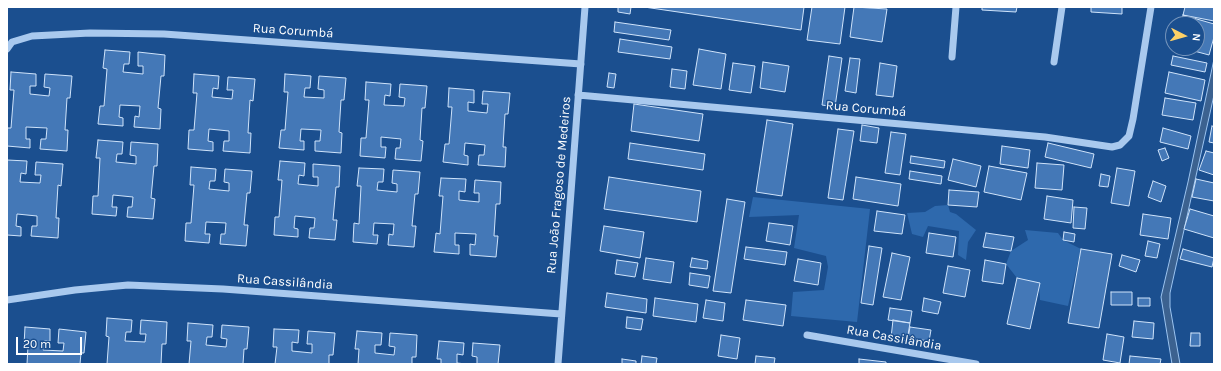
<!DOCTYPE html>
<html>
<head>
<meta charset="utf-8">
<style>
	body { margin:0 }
	#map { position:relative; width:1221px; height:371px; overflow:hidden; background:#1b4f8f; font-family:Karla,sans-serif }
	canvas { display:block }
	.frame { position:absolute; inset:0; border:8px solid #fff; pointer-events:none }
	.north { position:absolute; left:1165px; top:16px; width:40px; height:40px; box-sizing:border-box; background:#1b4f8f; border:1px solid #7695bc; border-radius:50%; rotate:96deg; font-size:11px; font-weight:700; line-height:16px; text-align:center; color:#fff }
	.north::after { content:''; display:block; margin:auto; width:14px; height:18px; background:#ffd166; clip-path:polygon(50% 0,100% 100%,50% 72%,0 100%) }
	.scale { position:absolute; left:16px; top:337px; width:66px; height:18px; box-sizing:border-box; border:2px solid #fff; border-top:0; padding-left:5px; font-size:12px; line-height:14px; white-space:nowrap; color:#fff; -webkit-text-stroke:3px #1b4f8f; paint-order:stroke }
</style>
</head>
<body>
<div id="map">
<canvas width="1221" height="371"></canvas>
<div class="frame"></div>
<div class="north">N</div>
<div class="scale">20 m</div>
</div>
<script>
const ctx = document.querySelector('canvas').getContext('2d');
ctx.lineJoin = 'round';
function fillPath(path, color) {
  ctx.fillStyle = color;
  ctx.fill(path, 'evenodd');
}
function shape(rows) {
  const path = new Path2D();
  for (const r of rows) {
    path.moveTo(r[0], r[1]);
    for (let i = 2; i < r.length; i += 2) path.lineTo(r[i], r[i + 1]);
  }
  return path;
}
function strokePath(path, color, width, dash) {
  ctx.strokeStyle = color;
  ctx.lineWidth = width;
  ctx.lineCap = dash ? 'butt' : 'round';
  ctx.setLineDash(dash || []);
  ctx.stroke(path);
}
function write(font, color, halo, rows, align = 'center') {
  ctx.font = font + ' Karla,sans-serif';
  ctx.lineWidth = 3;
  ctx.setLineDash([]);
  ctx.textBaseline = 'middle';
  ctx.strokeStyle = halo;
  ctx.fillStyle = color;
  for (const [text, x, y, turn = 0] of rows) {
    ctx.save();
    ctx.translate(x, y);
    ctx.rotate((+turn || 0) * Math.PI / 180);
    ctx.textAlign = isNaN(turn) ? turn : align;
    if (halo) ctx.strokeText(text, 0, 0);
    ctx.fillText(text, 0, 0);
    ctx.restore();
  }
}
const green = shape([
	[753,197,870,209,857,322,791,316,793,292,824,290,828,267,826,256,794,248,799,215,749,217],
	[948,205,950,212,956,214,976,230,968,242,966,260,958,255,959,231,928,226,923,237,912,234,907,213,925,212,935,206],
	[1025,230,1058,233,1063,240,1081,249,1068,306,1040,300,1039,283,1017,278,1006,264,1011,251,1028,240]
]);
const water = shape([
	[1214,59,1214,95,1170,293,1170,307,1180,364,1172,364,1161,297,1188,182,1214,59]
]);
const building = shape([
	[618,7,631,7,630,14,618,12,618,7],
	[644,7,804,7,801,30,644,7],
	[812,7,845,7,840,44,807,40,812,7],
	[854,7,887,9,882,42,850,37,854,7],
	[982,7,1017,7,1016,12,982,10,982,7],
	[1091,7,1122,7,1122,14,1091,12,1091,7],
	[1185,7,1214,7,1214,21,1183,15,1185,7],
	[1183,15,1214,24,1214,37,1209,55,1183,48,1197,48,1197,24,1181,24,1183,15],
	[615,22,671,30,669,40,614,32,615,22],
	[620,39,672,47,670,59,618,52,620,39],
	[699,49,726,54,721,89,693,85,699,49],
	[105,50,130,52,129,64,124,64,123,72,143,74,143,66,138,66,138,52,165,55,164,76,161,76,158,108,161,109,160,129,134,127,135,116,139,117,140,106,120,105,119,117,123,118,123,126,98,124,100,106,104,106,107,69,103,68,105,50],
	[829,56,842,58,835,107,822,105,829,56],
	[1173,56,1207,63,1205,72,1171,65,1173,56],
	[850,58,860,59,856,93,845,91,850,58],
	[763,62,789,66,785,92,760,88,763,62],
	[733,63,755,66,751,93,729,90,733,63],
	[880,63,897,66,893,97,876,95,880,63],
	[672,69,687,71,685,89,670,87,672,69],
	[11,72,36,74,36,86,30,86,30,94,49,96,50,88,44,87,45,74,72,76,70,98,67,98,65,130,68,130,67,151,40,149,41,139,46,139,47,128,26,127,26,139,30,139,30,148,7,146,7,128,11,128,14,90,10,90,11,72],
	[1169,72,1205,80,1201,101,1165,93,1169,72],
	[609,73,616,74,614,88,607,87,609,73],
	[194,74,219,76,218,89,213,88,212,97,232,99,233,90,227,90,228,77,255,79,253,101,250,100,248,133,251,133,250,153,223,151,224,141,229,141,229,131,209,129,208,141,213,142,213,151,188,149,189,130,194,130,197,93,193,93,194,74],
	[285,74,311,76,310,88,305,88,304,97,324,98,324,90,318,89,319,76,346,78,344,100,341,100,339,132,342,133,341,153,315,151,315,141,320,141,321,130,301,129,300,141,304,141,304,150,279,148,281,130,285,130,288,92,284,92,285,74],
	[366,82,391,84,390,96,385,95,384,105,404,106,405,98,399,97,400,84,427,86,425,108,422,108,420,140,423,141,421,161,395,159,396,148,400,148,401,139,381,137,381,147,386,147,385,158,360,156,361,138,366,138,369,100,365,100,366,82],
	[449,88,474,90,474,103,468,102,468,111,487,113,488,104,482,104,483,91,510,93,508,114,505,114,503,147,506,147,505,167,478,165,479,155,484,155,485,145,465,143,464,155,468,156,468,165,443,162,445,144,449,144,452,107,448,107,449,88],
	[1165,98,1196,103,1193,120,1162,115,1165,98],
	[634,104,703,114,699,141,631,131,634,104],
	[767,120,793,124,782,196,756,192,767,120],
	[862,125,879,128,877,143,860,141,862,125],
	[1212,126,1214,127,1214,143,1209,142,1212,126],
	[1163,128,1191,136,1188,149,1160,142,1163,128],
	[838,129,854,131,843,200,828,198,838,129],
	[891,132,906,134,900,175,885,173,891,132],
	[98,140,123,142,122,154,117,154,116,162,136,164,136,156,130,155,131,142,158,144,157,166,154,166,151,198,155,199,153,219,127,217,128,207,132,207,133,197,113,195,112,207,117,207,116,216,92,214,93,196,98,196,100,158,96,158,98,140],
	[630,143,705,154,703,170,628,159,630,143],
	[1048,143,1094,154,1091,168,1045,157,1048,143],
	[1002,146,1030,150,1028,168,1000,164,1002,146],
	[1165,148,1169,158,1162,161,1158,150,1165,148],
	[1206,151,1214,153,1214,175,1199,170,1206,151],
	[911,156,945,161,944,168,910,163,911,156],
	[953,159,981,166,976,187,948,180,953,159],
	[7,160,27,161,26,174,21,173,20,182,40,183,41,175,35,175,36,162,63,164,61,186,58,185,56,218,59,218,58,238,31,236,32,226,37,226,37,216,17,214,16,226,21,227,21,236,7,235,7,160],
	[280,161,305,163,304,176,299,175,298,184,318,186,318,177,313,177,313,164,340,166,339,187,336,187,333,220,337,220,335,240,309,238,310,228,314,228,315,218,295,216,294,228,298,229,298,237,274,235,275,217,279,217,282,180,278,180,280,161],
	[1037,163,1064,165,1062,190,1035,188,1037,163],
	[989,166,1027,173,1021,200,984,192,989,166],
	[191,167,216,169,215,181,210,181,209,189,229,191,229,183,224,182,225,169,252,171,250,193,247,193,244,225,248,225,246,246,220,244,221,234,225,234,226,223,206,222,205,234,210,234,209,243,185,241,186,223,191,223,194,185,190,185,191,167],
	[359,168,384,169,383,182,378,182,377,190,397,192,397,184,392,183,393,170,420,172,418,194,415,194,412,226,416,226,414,247,388,245,389,234,393,235,394,224,374,223,373,235,378,235,377,244,353,242,354,223,359,224,361,186,357,186,359,168],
	[1117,168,1135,171,1129,206,1111,203,1117,168],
	[910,171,942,176,941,184,909,179,910,171],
	[1101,174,1110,176,1108,187,1099,186,1101,174],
	[609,177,701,191,697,222,604,209,609,177],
	[856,177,901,184,898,206,853,199,856,177],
	[441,178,466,179,465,192,459,191,459,200,479,202,479,193,474,193,475,180,501,182,500,204,496,204,494,236,498,236,496,257,470,255,470,244,475,245,476,234,455,233,455,245,459,245,459,254,434,252,436,233,440,234,443,196,439,196,441,178],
	[1196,179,1214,183,1214,201,1192,197,1196,179],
	[1153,181,1166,186,1161,202,1148,197,1153,181],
	[949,190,979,192,977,207,948,205,949,190],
	[1047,196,1073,200,1071,223,1044,219,1047,196],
	[727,199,745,202,731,293,713,291,727,199],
	[1074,207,1087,208,1085,229,1073,228,1074,207],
	[1190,209,1214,216,1214,238,1184,229,1190,209],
	[877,211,905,215,902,234,874,231,877,211],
	[1143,214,1171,218,1168,239,1140,235,1143,214],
	[769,223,793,226,790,245,766,241,769,223],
	[604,226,644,232,640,258,600,251,604,226],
	[1064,232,1075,234,1074,242,1063,240,1064,232],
	[929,233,956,237,953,257,926,253,929,233],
	[986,233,1014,237,1011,251,983,247,986,233],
	[1148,241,1160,244,1157,258,1145,256,1148,241],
	[869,246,882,248,873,305,861,303,869,246],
	[746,247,787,252,785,265,744,259,746,247],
	[1081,249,1112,254,1099,328,1068,323,1081,249],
	[1183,249,1214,258,1212,267,1180,259,1183,249],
	[892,253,910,257,901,300,883,297,892,253],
	[1122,255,1140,260,1136,272,1119,266,1122,255],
	[646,258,674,262,671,283,643,279,646,258],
	[692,258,708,261,707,269,690,267,692,258],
	[798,259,821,263,818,285,794,281,798,259],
	[617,260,638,263,635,277,615,274,617,260],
	[985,260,1006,264,1003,284,982,281,985,260],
	[948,266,970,270,965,297,943,293,948,266],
	[690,273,710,276,708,288,689,285,690,273],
	[1017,278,1040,283,1030,329,1007,324,1017,278],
	[1111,292,1132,292,1132,305,1111,305,1111,292],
	[607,293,647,299,646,313,605,307,607,293],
	[655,298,698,304,696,322,653,316,655,298],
	[924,298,941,302,938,314,922,311,924,298],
	[1138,298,1150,298,1150,306,1138,306,1138,298],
	[706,300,725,303,723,321,703,318,706,300],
	[746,300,786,305,783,326,743,320,746,300],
	[890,308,912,311,910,323,888,320,890,308],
	[627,317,643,319,641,330,626,328,627,317],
	[107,318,132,320,131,332,126,332,125,341,145,342,146,334,140,334,141,320,167,322,166,344,162,344,161,364,107,364,109,337,106,336,107,318],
	[893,320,910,323,907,341,891,338,893,320],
	[1134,321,1154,323,1153,339,1132,337,1134,321],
	[188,323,213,325,212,337,207,337,206,345,226,347,227,339,221,338,222,325,249,327,247,349,244,349,243,364,189,364,191,341,187,341,188,323],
	[25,327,50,329,50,341,44,341,43,350,63,351,64,343,58,343,59,329,86,332,84,353,81,353,80,364,27,364,28,346,24,345,25,327],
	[910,327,931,330,929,341,908,338,910,327],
	[274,329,299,330,298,343,292,342,292,351,312,353,312,344,307,344,308,331,335,333,333,355,329,355,329,364,275,364,277,347,273,347,274,329],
	[357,331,382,333,381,345,375,345,375,353,394,355,395,347,389,346,390,333,417,335,416,357,412,357,412,364,358,364,359,349,355,349,357,331],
	[1191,333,1200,333,1200,346,1190,346,1191,333],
	[1107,334,1124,337,1120,363,1103,360,1107,334],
	[721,335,740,338,737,359,718,356,721,335],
	[439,341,464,343,463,355,457,354,457,363,466,364,441,364,441,359,437,359,439,341],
	[473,343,500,345,498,364,477,364,477,357,472,356,473,343],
	[642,356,657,358,656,364,641,364,642,356],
	[756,356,775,358,774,364,755,364,756,356],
	[1130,356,1161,359,1160,364,1129,364,1130,356],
	[622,359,636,361,636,364,622,364,622,359],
	[859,359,886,362,886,364,859,364,859,359]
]);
const minor = shape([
	[7,49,12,42,32,36,90,33,164,34,581,64],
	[952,57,956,7],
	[1054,62,1062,7],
	[578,95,1045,137,1112,147,1120,145,1129,136,1133,119,1151,7],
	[7,300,75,290,128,285,223,289,561,314],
	[807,335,976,364],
	[558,364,585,7]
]);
const streetNames = [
	["Rua Corumbá",293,31,4],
	["Rua Corumbá",866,109,5],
	["Rua João Fragoso de Medeiros",559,185,-85],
	["Rua Cassilândia",285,282,4],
	["Rua Cassilândia",894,338,10]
];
fillPath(green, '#2e69ad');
fillPath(water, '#3c6290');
strokePath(water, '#9cc4f0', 1);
fillPath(building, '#4478b7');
strokePath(building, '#cfe3fa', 1);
strokePath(minor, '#a9c9ee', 7);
write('13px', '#fff', '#1b4f8f', streetNames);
</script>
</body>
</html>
